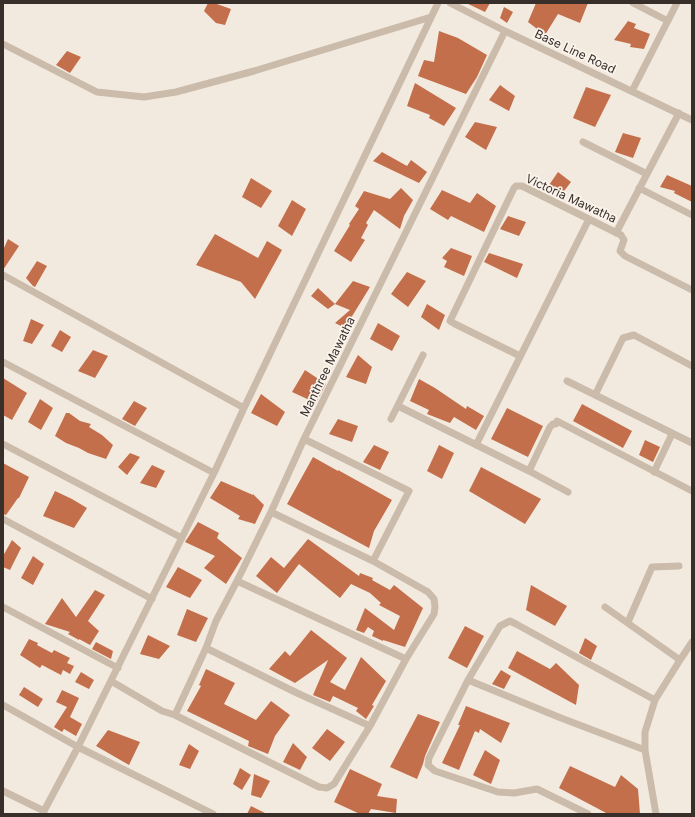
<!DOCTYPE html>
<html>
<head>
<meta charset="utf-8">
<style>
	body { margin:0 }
	#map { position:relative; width:695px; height:817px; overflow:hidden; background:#f3eadf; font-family:Inter,sans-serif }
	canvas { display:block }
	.frame { position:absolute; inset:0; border:4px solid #392f2a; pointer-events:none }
</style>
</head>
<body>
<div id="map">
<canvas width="695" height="817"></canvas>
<div class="frame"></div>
</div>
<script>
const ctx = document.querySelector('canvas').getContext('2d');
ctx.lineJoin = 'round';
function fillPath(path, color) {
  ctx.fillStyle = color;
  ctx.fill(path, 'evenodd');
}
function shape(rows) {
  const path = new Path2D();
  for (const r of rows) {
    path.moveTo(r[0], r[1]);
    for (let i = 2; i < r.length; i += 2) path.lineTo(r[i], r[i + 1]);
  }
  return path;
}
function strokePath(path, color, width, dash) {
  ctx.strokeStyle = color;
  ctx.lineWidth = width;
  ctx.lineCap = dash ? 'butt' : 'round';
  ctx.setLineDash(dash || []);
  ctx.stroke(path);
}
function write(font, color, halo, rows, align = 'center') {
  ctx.font = font + ' Inter,sans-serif';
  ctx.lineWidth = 3.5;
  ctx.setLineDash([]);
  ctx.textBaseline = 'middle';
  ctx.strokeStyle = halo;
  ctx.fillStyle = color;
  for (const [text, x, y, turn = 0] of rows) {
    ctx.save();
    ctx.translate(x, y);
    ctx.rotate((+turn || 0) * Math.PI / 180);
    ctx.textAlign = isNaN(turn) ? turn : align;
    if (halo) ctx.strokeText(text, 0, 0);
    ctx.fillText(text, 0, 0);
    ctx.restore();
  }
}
const building = shape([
	[208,3,214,3,231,9,225,25,216,23,204,11],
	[466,3,490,3,485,12],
	[536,3,588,3,580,23,558,14,545,35,528,22],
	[504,7,513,12,507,23,500,18],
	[628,21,636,24,634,28,650,34,644,49,630,47,631,44,614,40],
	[439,31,458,38,487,55,477,77,466,94,418,76,424,60,434,62],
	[67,51,81,57,70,73,56,65],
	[415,83,456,108,444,126,429,118,430,115,407,106],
	[500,85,515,96,509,111,489,100],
	[586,87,611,95,595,127,573,118],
	[475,122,497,127,486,150,465,137],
	[623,133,641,138,633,158,615,152],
	[382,152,407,166,411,160,427,172,419,183,373,161],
	[558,172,571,182,561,195,547,188],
	[667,175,692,186,692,202,674,193,675,191,660,187],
	[251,178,272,191,261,208,242,197],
	[401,188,413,200,404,216,400,229,374,210,366,223,368,225,361,238,365,240,351,262,334,251,350,225,349,224,359,209,355,206,364,191,390,199],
	[442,190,470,203,477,193,496,206,484,232,451,216,448,220,430,209],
	[292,200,306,209,292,236,278,226],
	[508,216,526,222,519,236,500,229],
	[215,234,258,258,267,241,282,250,255,299,241,282,196,265],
	[8,239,19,246,3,270,3,250],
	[451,248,472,256,464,276,444,267,447,261,442,258],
	[489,253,523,264,517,278,484,262],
	[37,261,47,266,35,287,33,286,26,278],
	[407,272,426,281,408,307,391,294],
	[353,281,370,287,351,318,355,319,347,329,335,323,350,310,335,304],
	[318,288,335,304,328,309,311,296],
	[427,304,445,315,439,330,421,317],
	[31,319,44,325,32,344,23,341],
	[378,323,400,336,392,351,370,339],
	[60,330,71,337,62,352,51,346],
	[93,350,108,356,95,378,78,371],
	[358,355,372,367,366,384,346,377],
	[305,370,326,384,316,403,292,392],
	[3,378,27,393,12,420,3,415],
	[419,379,435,388,466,409,467,406,484,416,476,430,454,417,450,423,427,414,429,410,410,401],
	[261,394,285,412,277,426,251,413],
	[40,399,53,408,41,430,28,422],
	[134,401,147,408,135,426,122,419],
	[582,404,632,431,623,448,573,421],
	[507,408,543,426,528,457,491,439],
	[66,413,69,413,80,421,91,424,89,427,102,435,113,445,106,459,88,453,79,448,66,443,55,436],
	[338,419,358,426,352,442,329,434],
	[645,440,660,447,653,462,639,455],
	[374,445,389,452,380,470,363,462],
	[439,445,454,453,442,479,427,471],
	[130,453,140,457,127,475,118,467],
	[313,457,338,471,338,470,392,500,374,531,369,548,287,504],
	[3,463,29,477,19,498,18,498,6,515,3,514],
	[152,465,165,471,156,488,140,483],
	[481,467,541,499,525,524,469,491],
	[221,481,253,495,253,494,264,505,255,524,238,519,240,516,210,498],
	[55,491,72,499,87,508,74,528,43,516],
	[198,522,219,533,217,538,242,558,226,584,204,568,215,556,185,542],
	[308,539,359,576,360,573,373,578,372,580,390,590,394,585,423,608,405,647,383,640,383,641,372,636,374,631,368,627,364,633,356,630,365,608,394,630,400,616,379,605,381,603,370,593,351,584,340,598,299,564,277,593,256,576,271,557,284,568],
	[12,540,21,548,10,570,3,567,3,556],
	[33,556,44,564,33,585,21,578],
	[178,567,202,580,190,598,166,587],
	[531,585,567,606,555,626,526,610],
	[95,590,105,595,88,621,99,631,90,645,79,639,79,640,68,634,70,632,45,624,62,598,76,617],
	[187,609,208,618,196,642,177,635],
	[465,626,484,636,467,668,448,658],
	[311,630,347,658,330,682,345,690,361,657,386,681,372,705,374,706,366,719,356,711,358,708,333,696,330,702,313,695,328,660,295,683,269,669,285,651,290,656],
	[148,635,170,646,159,659,140,654],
	[585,638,597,646,591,660,579,653],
	[29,639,38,643,37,645,52,653,54,650,70,658,67,663,74,666,70,674,63,670,61,675,42,665,40,668,20,655],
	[96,642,113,651,111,659,92,649],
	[517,651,550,669,556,663,579,685,576,705,508,668],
	[206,669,235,683,224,704,256,720,271,701,290,715,275,736,268,754,248,746,249,741,187,711,201,686,199,685],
	[501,670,511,676,504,689,492,684],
	[81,672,94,680,89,689,75,682],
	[24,687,43,699,38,707,19,695],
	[62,690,79,698,70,717,82,724,76,736,64,729,62,732,54,727,67,707,56,702],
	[466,706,510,723,501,743,480,729,479,733,475,731,459,770,442,763,460,725,458,725],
	[418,714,440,722,425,756,423,764,417,779,390,767],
	[327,729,345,742,330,761,312,748],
	[108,730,140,742,129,765,96,746],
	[293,743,307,757,300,770,283,762],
	[189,744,199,751,190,769,179,765],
	[485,750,500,760,491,784,473,775],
	[570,766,615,787,621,775,638,789,640,814,608,814,559,788],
	[240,768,251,775,242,790,233,784],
	[350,769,382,784,377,796,397,799,396,813,371,809,368,814,360,814,334,802],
	[254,774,270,781,261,798,251,795],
	[251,806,267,814,247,814]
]);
const minor = shape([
	[450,3,505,31,692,120],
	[633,3,668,21],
	[3,44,97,92,144,97,176,92,254,71,431,17],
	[632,91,677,3],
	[583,142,647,174],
	[639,188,692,215],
	[616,233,679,113],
	[3,275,244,408],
	[520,356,455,324,450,321,514,188,516,186,522,186,621,235,624,240,620,251,625,256,692,290],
	[3,362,214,473],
	[567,381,692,443],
	[595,395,623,338,634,335,692,366],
	[398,406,529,471,568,492],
	[391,419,423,355],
	[304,439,409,491,373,561],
	[3,444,182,538],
	[476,445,589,219],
	[529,471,550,427,553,424,556,424,557,421,692,491],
	[654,472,672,434],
	[3,519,152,599],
	[237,581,406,659],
	[3,607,118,668],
	[605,607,680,660],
	[628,622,652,567,679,566],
	[206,648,297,693,370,726],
	[468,680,561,718,645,750],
	[111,681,162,711,175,715,319,787,327,788,334,784,370,726,406,659,434,614,435,607,434,599,428,592,373,561,271,512],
	[3,705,78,747,213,814],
	[175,715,206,648,216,621,237,581,271,512,304,439,505,31],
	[3,791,44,811],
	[44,814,44,811,78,747,214,473,244,408,438,3],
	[588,814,537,789,514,793,498,792,435,771,428,765,429,758,468,680,500,626,510,621,516,624,655,700],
	[656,814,645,750,645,732,655,700,680,660,692,642]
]);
const streetNames = [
	["Base Line Road",575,52,25],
	["Victoria Mawatha",571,199,25],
	["Manthree Mawatha",328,367,-64]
];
fillPath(building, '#c46f4b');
strokePath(minor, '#cbbbab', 7);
write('12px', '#392f2a', '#faf4ec', streetNames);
</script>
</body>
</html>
